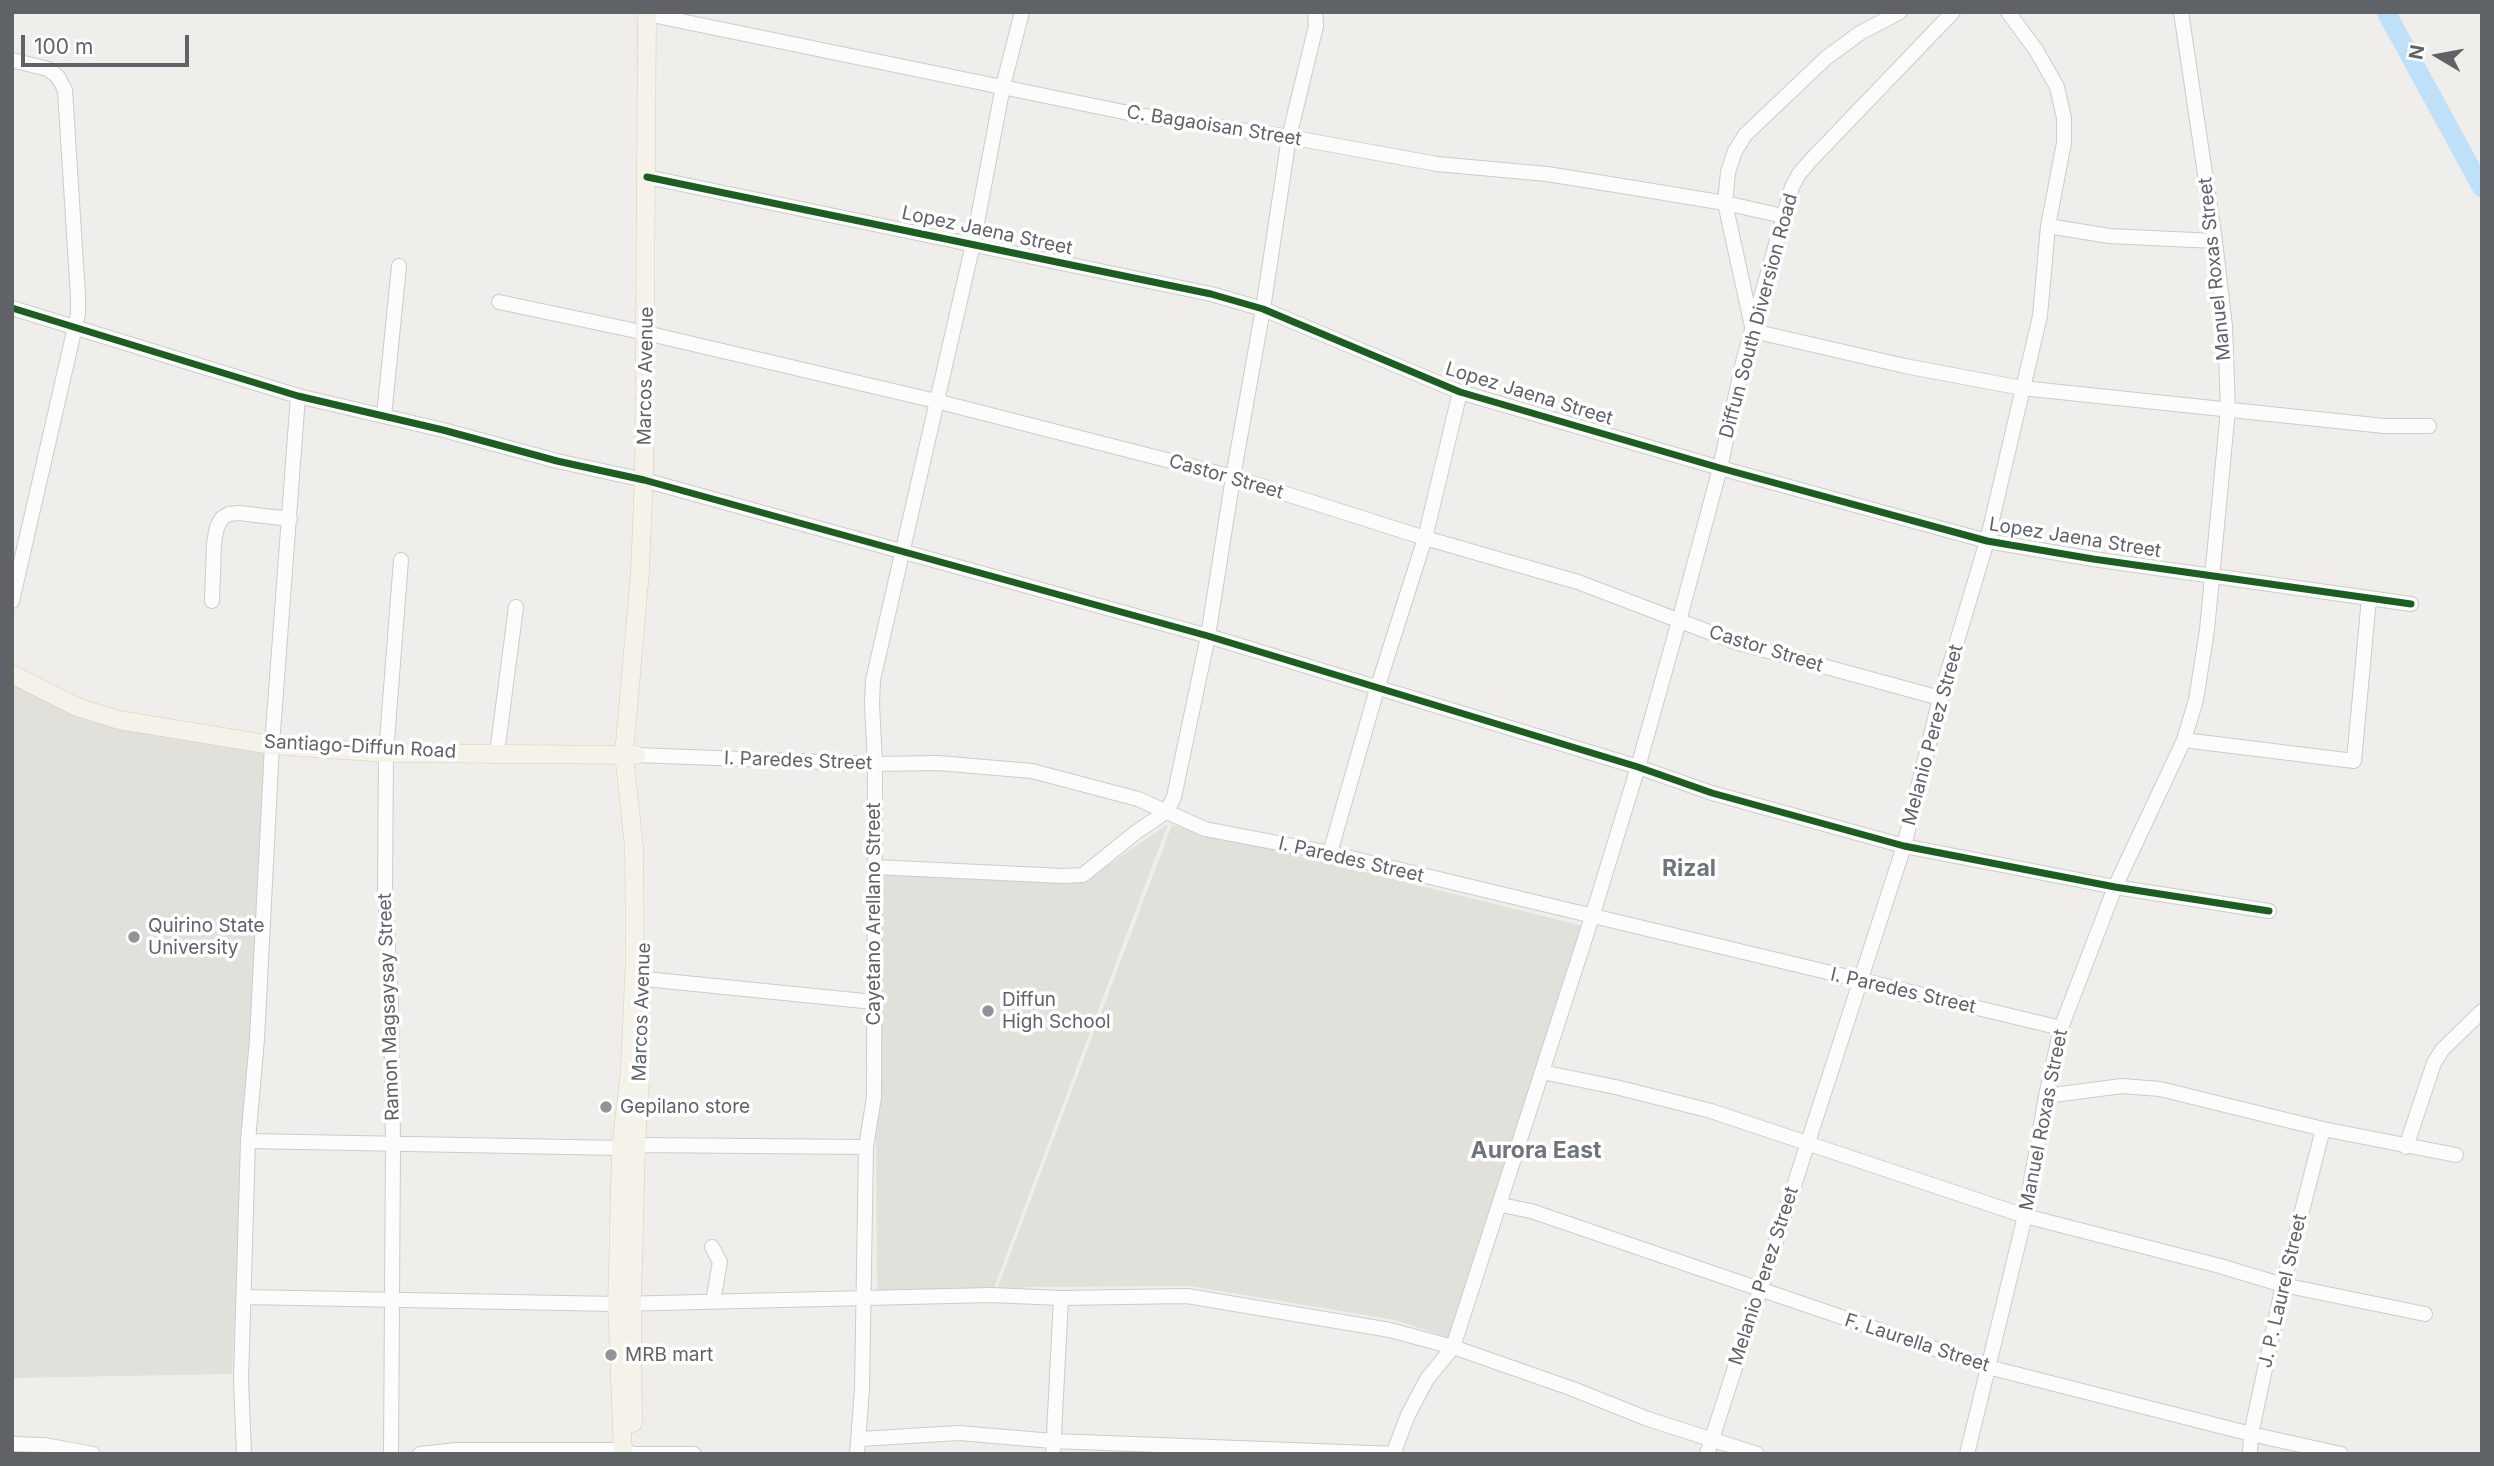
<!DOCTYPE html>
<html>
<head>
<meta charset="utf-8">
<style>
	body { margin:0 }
	#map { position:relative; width:2494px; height:1466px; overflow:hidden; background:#efeeea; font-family:Inter,sans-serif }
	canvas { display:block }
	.frame { position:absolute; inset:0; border:14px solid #5f6368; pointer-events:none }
	.north { position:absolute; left:2403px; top:21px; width:70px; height:70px; -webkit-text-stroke:5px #fff; paint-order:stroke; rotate:280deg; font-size:19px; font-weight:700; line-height:28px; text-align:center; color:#5f6368 }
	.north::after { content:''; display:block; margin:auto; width:24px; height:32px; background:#5f6368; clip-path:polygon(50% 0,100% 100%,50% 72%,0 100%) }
	.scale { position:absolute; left:21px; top:35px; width:168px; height:32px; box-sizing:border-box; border:4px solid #5f6368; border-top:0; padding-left:9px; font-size:21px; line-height:24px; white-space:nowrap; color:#5f6368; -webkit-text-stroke:5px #fff; paint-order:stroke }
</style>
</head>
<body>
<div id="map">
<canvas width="2494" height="1466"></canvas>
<div class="frame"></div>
<div class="north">N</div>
<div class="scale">100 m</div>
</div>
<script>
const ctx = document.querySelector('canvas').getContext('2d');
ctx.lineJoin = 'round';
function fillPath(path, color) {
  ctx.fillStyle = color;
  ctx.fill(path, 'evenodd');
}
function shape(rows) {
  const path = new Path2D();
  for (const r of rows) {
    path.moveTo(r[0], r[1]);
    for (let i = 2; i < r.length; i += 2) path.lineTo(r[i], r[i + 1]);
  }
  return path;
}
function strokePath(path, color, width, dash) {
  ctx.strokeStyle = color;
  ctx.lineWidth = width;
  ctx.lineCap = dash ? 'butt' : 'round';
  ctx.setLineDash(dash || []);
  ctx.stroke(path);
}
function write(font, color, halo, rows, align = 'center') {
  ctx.font = font + ' Inter,sans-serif';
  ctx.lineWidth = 7;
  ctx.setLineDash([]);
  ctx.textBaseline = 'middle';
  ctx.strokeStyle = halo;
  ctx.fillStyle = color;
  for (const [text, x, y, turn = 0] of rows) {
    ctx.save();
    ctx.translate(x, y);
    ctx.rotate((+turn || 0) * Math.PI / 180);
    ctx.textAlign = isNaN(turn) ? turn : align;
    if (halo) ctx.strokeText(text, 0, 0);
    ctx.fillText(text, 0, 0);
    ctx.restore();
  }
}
const education = shape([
	[12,682,92,722,258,748,263,753,265,760,232,1374,12,1378],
	[1168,824,994,1288,877,1293,876,1138,882,875,982,876,1071,884,1110,864],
	[1172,825,1584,926,1453,1339,1395,1320,1190,1286,1033,1287,997,1289]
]);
const river = shape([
	[2386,12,2482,188]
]);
const minor = shape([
	[1900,12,1860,33,1826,58,1745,135,1735,151,1728,172,1725,203,1753,331,1905,366,2022,388,2384,426,2429,426],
	[647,14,1143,116,1289,137,1437,164,1547,174,1616,185,1725,203,1783,216],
	[12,60,48,69,58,77,65,90,78,296,78,314,12,601],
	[647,177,1211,294,1263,309,1460,392,1720,468,1987,541,2093,559,2411,604],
	[2048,226,2109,236,2215,241],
	[499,302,646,333,936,401,1233,477,1425,538,1578,582,1735,642,1940,698],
	[12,308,298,396,443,430,557,461,644,480,1208,636,1638,767,1712,793,1904,846,2115,887,2269,911],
	[384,416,399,266],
	[212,601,214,543,217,527,222,518,229,514,239,513,290,519],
	[2184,740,2354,761,2369,598],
	[497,753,516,607],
	[636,755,875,764,938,763,1032,771,1138,799,1205,829,1330,853,2061,1028],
	[1330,853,1377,689,1425,538,1460,392],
	[875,867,1063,876,1083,875,1135,833,1167,811,1174,797,1208,636,1233,477,1263,309,1289,137,1316,26,1315,12],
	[635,978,874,1002],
	[1542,1072,1620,1088,1711,1111,2025,1216,2220,1266,2283,1285,2425,1314],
	[2046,1096,2122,1086,2160,1089,2323,1129,2456,1155],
	[248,1141,621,1148,636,1145,866,1147],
	[2406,1147,2434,1063,2442,1050,2482,1011],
	[1501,1205,1531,1211,1988,1367,2251,1434,2341,1454],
	[712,1247,720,1262,713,1301],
	[243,1297,617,1304,991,1295,1061,1298,1187,1296,1390,1330,1453,1347,1573,1389,1648,1419,1757,1454],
	[860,1439,959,1433,1053,1441,1397,1454],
	[12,1444,44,1445,93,1454],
	[244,1454,241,1380,248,1141,257,1039,272,745,298,396],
	[391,1454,393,1144,391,1003,385,892,386,753,401,560],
	[420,1454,457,1450,623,1450,634,1454,694,1454],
	[857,1454,862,1389,866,1147,874,1097,875,764,872,704,873,680,973,244,1003,86,1022,12],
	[1053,1454,1061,1298],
	[1393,1454,1408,1415,1427,1379,1453,1347,1592,917,1638,767,1679,621,1720,468,1743,362,1792,187,1799,174,1810,161,1953,12],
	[1707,1454,1904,846,1940,698,1987,541,2040,316,2048,226,2064,143,2064,118,2057,87,2036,50,2008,12],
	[1967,1454,2025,1216,2046,1096,2061,1028,2115,887,2184,740,2196,700,2207,630,2228,410,2225,326,2215,241,2181,12],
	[2250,1454,2251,1434,2283,1285,2323,1129]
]);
const major = shape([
	[12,674,77,707,119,720,272,745,386,753,636,755],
	[633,1423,632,1304,636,1145,640,1084],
	[623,1454,617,1304,621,1148,630,1069,635,955,634,847,624,754,640,572,644,473,647,12]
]);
const cycleway = shape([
	[647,177,1211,294,1263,309,1460,392,1720,468,1987,541,2093,559,2411,604],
	[12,308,298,396,443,430,557,461,644,480,1208,636,1638,767,1712,793,1904,846,2115,887,2269,911]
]);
const markers = [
	[134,937,7,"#919496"],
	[988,1011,7,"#919496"],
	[606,1107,7,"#919496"],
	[611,1355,7,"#919496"]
];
const streetNames = [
	["C. Bagaoisan Street",1214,126,9],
	["Lopez Jaena Street",987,231,12],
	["Manuel Roxas Street",2215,269,-96],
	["Diffun South Diversion Road",1759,316,-75],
	["Marcos Avenue",646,376,-89],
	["Lopez Jaena Street",1529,394,17],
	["Castor Street",1226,477,16],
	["Lopez Jaena Street",2075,538,9],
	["Castor Street",1766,649,17],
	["Melanio Perez Street",1933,735,-75],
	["Santiago-Diffun Road",360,747,3],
	["I. Paredes Street",798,761,2],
	["I. Paredes Street",1351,860,13],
	["Cayetano Arellano Street",874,914,-90],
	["I. Paredes Street",1903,991,13],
	["Ramon Magsaysay Street",389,1007,-92],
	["Marcos Avenue",642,1012,-88],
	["Manuel Roxas Street",2044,1120,-79],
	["Melanio Perez Street",1764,1276,-72],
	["J. P. Laurel Street",2283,1291,-77],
	["F. Laurella Street",1917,1343,18]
];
const poiNames = [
	["Quirino State",148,926],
	["University",148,948],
	["Diffun",1002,1000],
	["High School",1002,1022],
	["Gepilano store",620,1107],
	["MRB mart",625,1355]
];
const quarterNames = [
	["Rizal",1689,869],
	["Aurora East",1536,1151]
];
fillPath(education, '#e2e0da');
strokePath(river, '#bfe0f9', 19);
strokePath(minor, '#cbcccc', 16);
strokePath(major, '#d7ceb8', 19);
strokePath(minor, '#fdfcfc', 14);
strokePath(major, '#f4f2e9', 18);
strokePath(cycleway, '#1b5e20', 7);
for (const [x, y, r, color] of markers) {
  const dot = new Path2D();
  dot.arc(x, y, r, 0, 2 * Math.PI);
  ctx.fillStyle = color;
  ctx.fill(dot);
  strokePath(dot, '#fff', 2.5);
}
write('19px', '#5f6368', '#fff', streetNames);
write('19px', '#5f6368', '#fff', poiNames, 'left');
write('bold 23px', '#70757a', '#fff', quarterNames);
</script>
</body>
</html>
